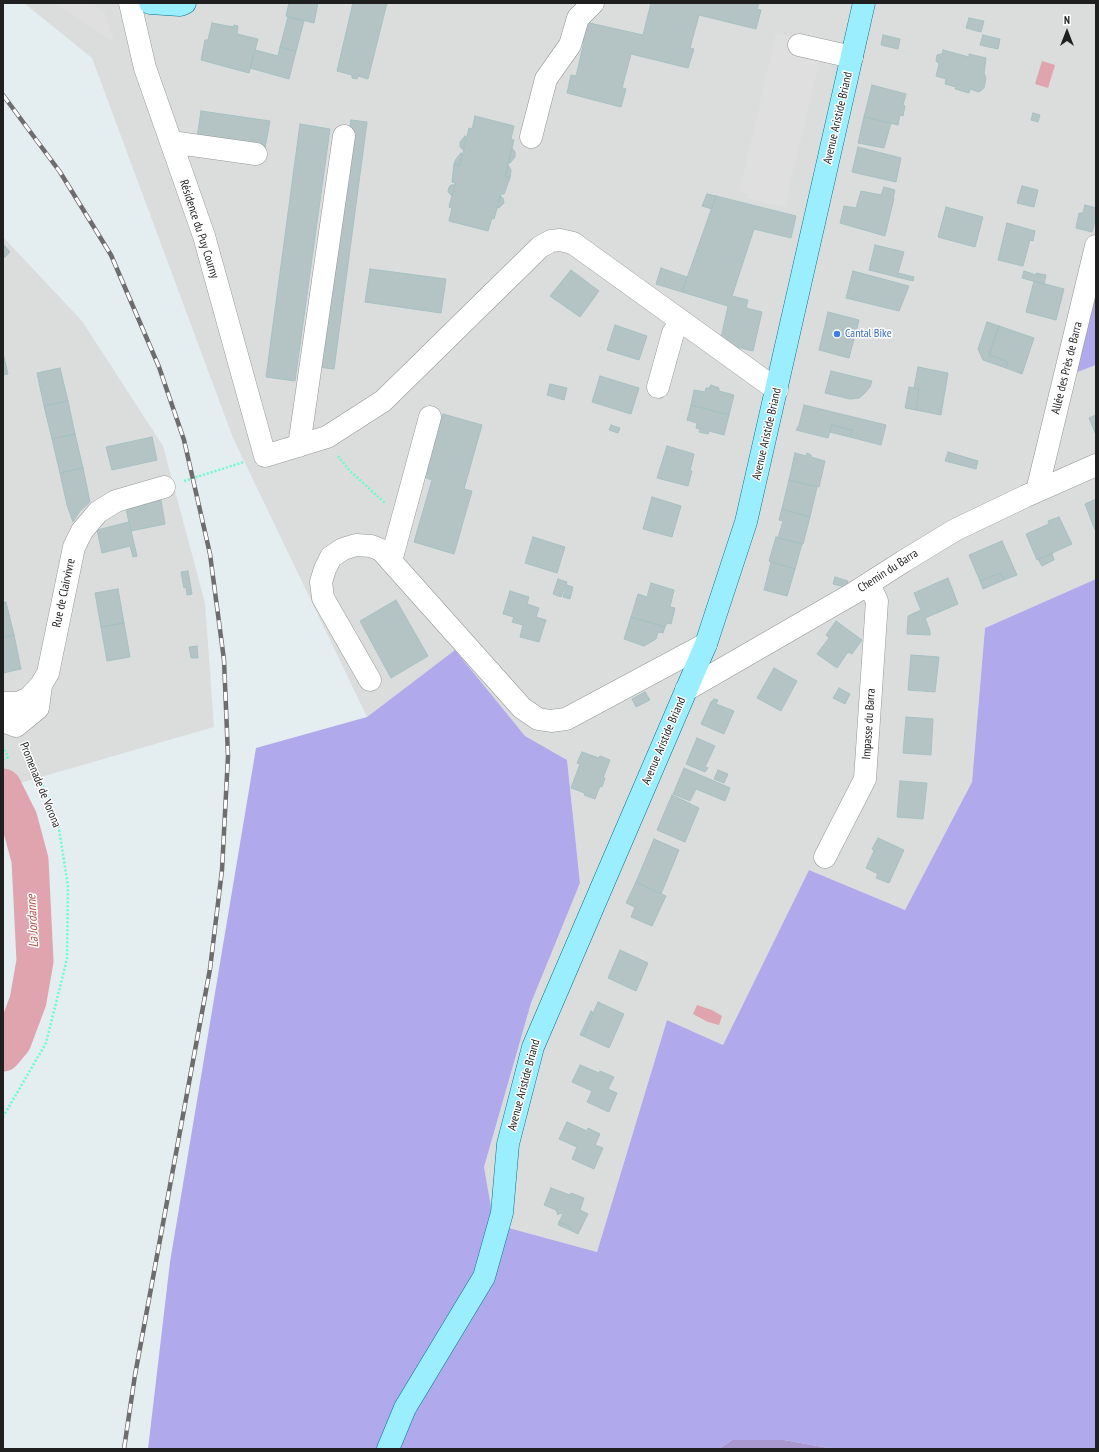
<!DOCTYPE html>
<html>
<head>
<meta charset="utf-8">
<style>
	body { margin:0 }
	#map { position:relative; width:1099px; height:1452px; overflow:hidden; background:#e4edf0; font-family:"PT Sans Narrow",sans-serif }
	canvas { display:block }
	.frame { position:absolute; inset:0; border:4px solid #1f1f1f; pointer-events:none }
	.north { position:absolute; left:1047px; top:12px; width:40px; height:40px; -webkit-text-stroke:3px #fff; paint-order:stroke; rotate:0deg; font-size:11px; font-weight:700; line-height:16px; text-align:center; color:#1f1f1f }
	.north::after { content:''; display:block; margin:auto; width:14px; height:18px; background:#1f1f1f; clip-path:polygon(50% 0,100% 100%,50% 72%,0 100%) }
</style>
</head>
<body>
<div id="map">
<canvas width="1099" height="1452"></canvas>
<div class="frame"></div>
<div class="north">N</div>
</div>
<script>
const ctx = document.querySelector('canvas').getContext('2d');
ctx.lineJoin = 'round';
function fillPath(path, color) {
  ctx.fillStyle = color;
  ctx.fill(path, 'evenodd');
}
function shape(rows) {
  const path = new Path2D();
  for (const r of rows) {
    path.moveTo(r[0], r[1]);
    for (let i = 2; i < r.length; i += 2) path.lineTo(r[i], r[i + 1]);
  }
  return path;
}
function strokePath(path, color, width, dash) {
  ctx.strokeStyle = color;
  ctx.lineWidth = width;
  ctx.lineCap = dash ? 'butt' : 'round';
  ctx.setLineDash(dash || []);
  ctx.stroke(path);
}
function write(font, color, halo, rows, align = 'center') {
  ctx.font = font + ' "PT Sans Narrow",sans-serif';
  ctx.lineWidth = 3;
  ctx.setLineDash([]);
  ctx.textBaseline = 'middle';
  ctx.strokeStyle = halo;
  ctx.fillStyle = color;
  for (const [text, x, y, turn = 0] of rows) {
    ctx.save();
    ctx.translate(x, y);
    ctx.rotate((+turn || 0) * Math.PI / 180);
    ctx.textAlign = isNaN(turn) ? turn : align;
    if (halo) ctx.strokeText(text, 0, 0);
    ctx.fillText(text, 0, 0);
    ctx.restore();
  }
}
const residential = shape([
	[24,3,1096,3,1096,290,1077,371,1096,365,1096,579,985,628,972,782,905,910,809,870,723,1045,667,1020,597,1252,494,1224,484,1167,531,1003,580,883,567,760,525,736,455,650,367,717,233,438,92,58],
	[3,237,82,321,163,446,205,603,214,727,3,788]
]);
const grass = shape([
	[1096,290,1096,365,1077,372],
	[1096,579,1096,1449,834,1449,784,1440,732,1440,719,1449,148,1449,170,1262,256,748,367,717,455,650,525,736,567,760,580,883,531,1003,484,1167,494,1224,597,1252,667,1020,723,1045,809,870,905,910,972,782,985,628]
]);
const forest = shape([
	[732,1440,784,1440,834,1449,719,1449]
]);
const parking = shape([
	[56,3,91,3,104,11,115,43],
	[776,33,836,46,820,59,785,207,748,199,749,194,739,192]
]);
const water = shape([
	[1042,61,1055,65,1048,88,1035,84],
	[697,1005,712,1010,722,1016,719,1025,708,1022,693,1014]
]);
const river = shape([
	[3,787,19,819,30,860,35,961,28,1001,13,1041,3,1053]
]);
const building = shape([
	[289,3,318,3,314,23,286,16,289,3],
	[353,3,387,3,368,79,358,76,357,79,352,78,352,75,337,71,353,3],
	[650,3,759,3,757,9,761,10,756,29,699,15,690,48,694,49,688,68,631,54,622,88,626,89,621,107,567,93,571,75,576,76,584,42,580,42,585,22,643,35,651,3,650,3],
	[288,17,304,21,296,51,280,47,288,17],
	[969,18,984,21,981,32,966,28,969,18],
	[212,23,233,27,234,25,238,26,237,34,258,39,249,73,201,60,205,40,208,40,212,23],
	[883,35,900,39,898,49,881,45,883,35],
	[983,35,1000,39,998,49,980,45,983,35],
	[280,47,296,51,289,79,250,68,255,50,278,56,280,47],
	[943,50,969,57,969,54,986,58,984,73,986,78,984,88,979,92,970,89,969,93,955,89,956,87,945,84,946,79,936,76,939,64,936,61,937,55,942,54,943,50],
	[872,85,906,94,903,105,905,106,903,116,900,115,898,125,864,117,872,85],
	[201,111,270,121,265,148,197,138,201,111],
	[1033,113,1040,115,1038,122,1031,120,1033,113],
	[475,116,514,126,511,139,514,140,505,176,510,178,504,194,501,194,494,219,492,218,488,231,449,221,452,208,449,207,455,183,452,182,454,164,460,165,469,128,472,129,475,116],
	[864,117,891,123,884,148,858,143,864,117],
	[351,120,367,122,334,369,318,367,351,120],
	[300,124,330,129,295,381,266,377,300,124],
	[465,136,466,137,463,150,460,147,460,142,465,136],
	[858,147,901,158,896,182,852,172,858,147],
	[512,148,515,152,515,157,510,163,509,163,512,148],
	[461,153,462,154,460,165,454,164,456,159,461,153],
	[508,165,511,170,510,178,505,176,508,165],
	[451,185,455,185,452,196,448,192,449,187,451,185],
	[1022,186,1038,190,1034,207,1017,203,1022,186],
	[884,187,895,190,893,198,894,198,885,236,840,223,844,206,856,208,861,191,881,195,884,187],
	[707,194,716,196,712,209,702,206,707,194],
	[500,196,503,198,504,203,499,208,497,207,500,196],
	[716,196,796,216,791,238,754,229,732,296,748,300,746,308,762,312,753,351,720,343,728,306,682,292,716,196],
	[1085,205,1096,208,1096,218,1092,232,1076,228,1079,213,1083,213,1085,205],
	[946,207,983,217,975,247,938,237,946,207],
	[1007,223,1035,231,1033,241,1030,240,1023,266,998,260,1007,223],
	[3,244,10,252,3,259,3,244],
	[875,245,904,252,898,273,914,277,913,281,869,270,875,245],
	[661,268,687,277,682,292,656,284,661,268],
	[370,269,446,279,441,313,365,302,370,269],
	[571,270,599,291,580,317,550,296,571,270],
	[853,271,909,286,899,311,846,298,853,271],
	[1024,271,1036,275,1036,273,1046,275,1044,284,1022,278,1024,271],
	[1034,281,1064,289,1056,320,1026,312,1034,281],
	[828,312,859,320,849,358,819,350,828,312],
	[987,322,999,326,989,355,1008,362,1006,368,983,360,978,349,987,322],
	[615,325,647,336,639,360,607,350,615,325],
	[999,326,1034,338,1022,374,1006,368,1008,362,989,355,999,326],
	[3,353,8,374,3,375,3,353],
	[918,367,948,373,941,415,916,410,919,389,914,388,918,367],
	[60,368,68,401,44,406,37,373,60,368],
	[831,371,872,381,870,387,864,394,859,398,850,399,825,393,831,371],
	[600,376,639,388,631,414,592,402,600,376],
	[550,384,567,388,564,400,547,395,550,384],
	[711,385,719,388,719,391,734,395,729,415,691,405,694,390,705,392,706,388,709,388,711,385],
	[909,387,919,389,916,410,905,408,909,387],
	[68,401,75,434,52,439,44,406,68,401],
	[691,405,729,415,724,435,709,431,708,434,699,432,700,429,696,428,697,423,687,420,691,405],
	[804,405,886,425,881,445,850,437,852,430,847,430,847,429,832,425,828,438,796,430,799,425,804,405],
	[443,414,482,425,464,489,472,491,454,554,414,542,432,480,424,477,443,414],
	[1096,415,1096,435,1089,418,1096,415],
	[611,425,620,428,618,433,609,430,611,425],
	[832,425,847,429,847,430,852,430,850,437,830,432,832,425],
	[75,434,83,468,60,473,52,439,75,434],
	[152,437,157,460,112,470,106,447,152,437],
	[667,446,694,454,690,471,692,471,688,486,657,478,667,446],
	[948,452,978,461,976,469,945,461,948,452],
	[795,453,806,456,807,453,811,455,811,457,825,461,819,487,789,480,795,453],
	[83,468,90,502,80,511,73,522,67,505,60,473,83,468],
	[789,480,817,487,810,517,782,509,789,480],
	[652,497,681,506,672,537,643,529,652,497],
	[1096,499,1096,530,1095,530,1085,504,1096,499],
	[161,500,165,524,131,531,126,509,161,500],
	[782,509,810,517,803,544,778,538,783,521,779,520,782,509],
	[1059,517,1072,544,1037,560,1026,534,1049,524,1048,521,1059,517],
	[129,522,137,556,133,557,130,546,102,553,97,530,129,522],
	[533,537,565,547,557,573,525,563,533,537],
	[776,537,802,544,795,569,769,561,776,537],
	[1002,541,1017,575,1004,580,1000,573,980,581,969,555,1002,541],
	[1052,553,1054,560,1042,566,1038,559,1052,553],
	[771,562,795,569,787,596,764,590,771,562],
	[188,571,192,594,187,595,186,587,184,588,181,572,188,571],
	[1000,573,1004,580,983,589,980,581,1000,573],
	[835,577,848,581,846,587,833,584,835,577],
	[948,578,958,604,925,618,930,631,930,635,907,634,908,616,921,610,914,593,948,578],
	[558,579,567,582,561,597,553,594,558,579],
	[651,583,674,590,670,607,675,608,671,624,667,623,665,627,631,617,638,594,647,597,651,583],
	[567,585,573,587,570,599,563,597,567,585],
	[118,589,124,623,101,627,95,593,118,589],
	[510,591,529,597,527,604,539,608,536,617,546,620,539,642,520,637,523,625,512,622,514,617,503,614,510,591],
	[396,600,428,656,391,678,360,621,396,600],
	[6,602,14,635,3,637,3,603,6,602],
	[631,617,665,627,663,633,658,632,656,639,644,646,624,639,631,617],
	[836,621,862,640,852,654,848,652,837,668,817,654,829,638,826,635,836,621],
	[124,623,130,657,107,661,101,627,124,623],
	[14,635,21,669,3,673,3,637,14,635],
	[197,646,198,658,191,658,189,647,197,646],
	[911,655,939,657,935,692,908,690,911,655],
	[774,668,797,681,781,711,757,698,774,668],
	[839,688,850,694,845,704,833,698,839,688],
	[645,692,650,700,636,707,632,699,645,692],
	[714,699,718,700,716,704,734,711,724,734,701,724,711,702,714,699],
	[906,717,933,719,931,755,903,753,906,717],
	[697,738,715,746,705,767,708,768,705,772,686,764,697,738],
	[582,752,599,758,600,756,610,760,603,778,605,778,602,787,600,786,595,799,584,795,585,793,571,788,580,764,577,763,582,752],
	[684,768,730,788,725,801,696,789,690,801,673,794,684,768],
	[718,770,728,774,724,783,714,779,718,770],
	[900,781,927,783,923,819,897,817,900,781],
	[672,795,699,808,685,842,657,830,672,795],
	[878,838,904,850,889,883,876,878,878,874,866,868,874,851,872,849,878,838],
	[654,839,679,850,661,894,636,882,654,839],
	[636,882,666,896,652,926,631,917,635,907,626,903,636,882],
	[620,950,648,963,636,991,608,978,620,950],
	[598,1002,624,1014,609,1048,583,1036,598,1002],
	[591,1011,594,1013,583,1036,580,1035,591,1011],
	[580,1065,599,1073,600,1071,614,1077,608,1089,617,1093,609,1112,587,1102,592,1091,572,1082,580,1065],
	[567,1122,587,1131,588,1128,600,1134,595,1145,603,1148,594,1169,572,1159,577,1147,559,1139,567,1122],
	[551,1188,570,1195,571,1193,584,1198,580,1210,588,1214,578,1234,570,1230,571,1227,559,1222,563,1214,560,1213,558,1215,556,1210,544,1205,551,1188],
	[559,1222,571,1227,570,1230,558,1225,559,1222]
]);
const path = shape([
	[338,456,350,471,385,503],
	[184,481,244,462],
	[3,746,8,757,3,760],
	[3,1117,46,1043,67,959,68,886,58,823,38,773,23,745]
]);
const minor = shape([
	[130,3,145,68,204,236,265,456,327,437,383,401,540,247,551,241,560,240,573,243,777,390],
	[799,45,852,57],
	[531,137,546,79,570,45,578,18,593,3],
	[171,142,256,154],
	[658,387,673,333,681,322],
	[299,446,344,136],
	[1037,491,1096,246],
	[391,561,430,417],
	[370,680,323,598,321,582,325,569,331,557,343,549,356,545,371,546,381,550,522,708,538,719,551,721,566,719,706,644],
	[686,690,854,593,904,561,955,530,1026,496,1096,465],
	[3,703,18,703,29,698,41,685],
	[3,721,16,726,38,708,41,685,48,673,74,547,82,531,98,512,116,501,164,487],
	[825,857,865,779,877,601,869,585]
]);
const major = shape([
	[150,3,180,5,185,3],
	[388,1449,405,1408,484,1277,502,1213,508,1144,533,1047,706,644,746,522,864,3]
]);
const rail = shape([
	[3,95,60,172,111,255,159,367,184,440,210,554,224,660,228,756,222,870,210,969,135,1375,124,1449]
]);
const markers = [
	[837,334,4,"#3f7fe0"]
];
const streetNames = [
	["Avenue Aristide Briand",838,118,-77],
	["Résidence du Puy Courny",199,229,72],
	["Allée des Près de Barra",1067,368,-76],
	["Avenue Aristide Briand",767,434,-77],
	["Chemin du Barra",888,571,-33],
	["Rue de Clairvivre",64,593,-78],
	["Impasse du Barra",869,724,-86],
	["Avenue Aristide Briand",664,741,-67],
	["Promenade de Vorona",40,785,68],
	["Avenue Aristide Briand",524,1085,-75]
];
const shopNames = [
	["Cantal Bike",845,334]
];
const waterNames = [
	["La Jordanne",33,921,-93]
];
fillPath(residential, '#dbdddc');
fillPath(grass, '#b0a9eb');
fillPath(forest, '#a998d0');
fillPath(parking, '#dfdfdf');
fillPath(water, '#dfa4ae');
strokePath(river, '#dfa4ae', 37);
fillPath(building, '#b4c4c5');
strokePath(building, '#a6c1c2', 1);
strokePath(minor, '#969696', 23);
strokePath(major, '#007099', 23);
strokePath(path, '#68fdd0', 2.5, [2, 2]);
strokePath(minor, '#fff', 22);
strokePath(major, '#9beefe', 22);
strokePath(rail, '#6d6d6d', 4.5);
strokePath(rail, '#fff', 3, [9]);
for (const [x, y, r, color] of markers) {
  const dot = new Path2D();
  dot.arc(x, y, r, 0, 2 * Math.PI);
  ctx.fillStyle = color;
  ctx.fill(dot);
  strokePath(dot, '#fff', 1.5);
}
write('12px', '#1f1f1f', '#fff', streetNames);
write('12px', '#366cbe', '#fff', shopNames, 'left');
write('italic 13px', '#b15248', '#fff', waterNames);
</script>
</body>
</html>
